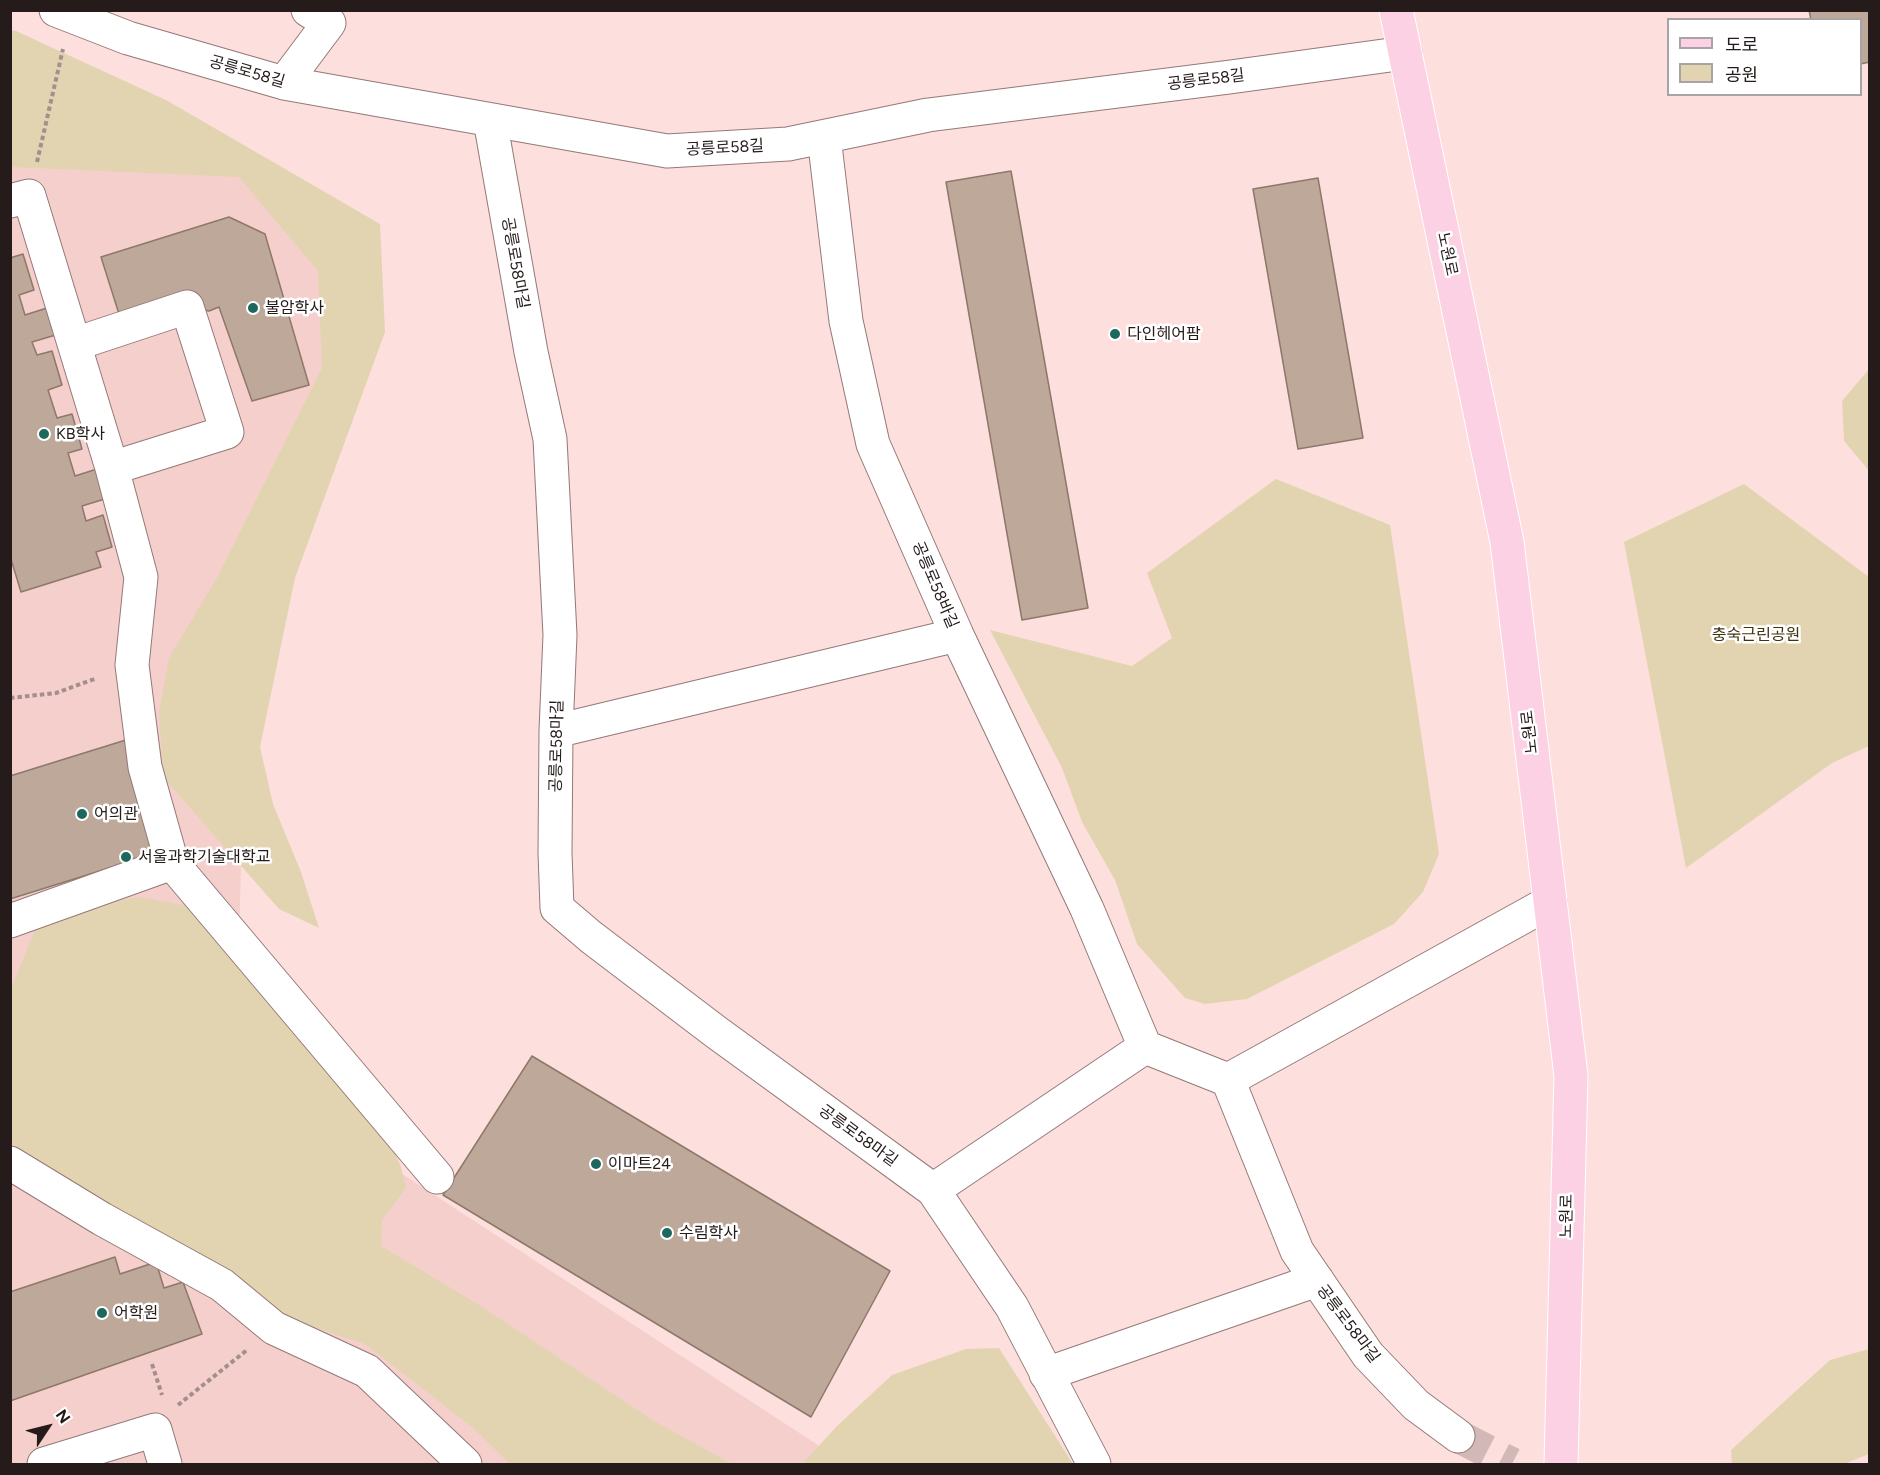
<!DOCTYPE html>
<html>
<head>
<meta charset="utf-8">
<style>
	body { margin:0 }
	#map { position:relative; width:1880px; height:1475px; overflow:hidden; background:#fddfdd; font-family:Figtree,"Noto Sans KR",sans-serif }
	canvas { display:block }
	.frame { position:absolute; inset:0; border:12px solid #251b1a; pointer-events:none }
	.legend { position:absolute; left:1667px; top:18px; width:195px; height:78px; box-sizing:border-box; background:#fff; border:2px solid #a8a4a3; margin:0; padding:8px 10px; list-style:none; font-size:18px; color:#251b1a }
	.legend li { display:flex; align-items:center; gap:12px; height:30px }
	.legend b { width:30px; border:2px solid #a8a4a3 }
	.north { position:absolute; left:18px; top:1397px; width:60px; height:60px; -webkit-text-stroke:4px #fff; paint-order:stroke; rotate:55deg; font-size:16px; font-weight:700; line-height:24px; text-align:center; color:#251b1a }
	.north::after { content:''; display:block; margin:auto; width:21px; height:27px; background:#251b1a; clip-path:polygon(50% 0,100% 100%,50% 72%,0 100%) }
</style>
</head>
<body>
<div id="map">
<canvas width="1880" height="1475"></canvas>
<div class="frame"></div>
<ul class="legend">
<li><b style="height:8px;background:#fcd1e4"></b>도로</li>
<li><b style="height:16px;background:#e3d4b1"></b>공원</li>
</ul>
<div class="north">N</div>
</div>
<script>
const ctx = document.querySelector('canvas').getContext('2d');
ctx.lineJoin = 'round';
function fillPath(path, color) {
  ctx.fillStyle = color;
  ctx.fill(path, 'evenodd');
}
function shape(rows) {
  const path = new Path2D();
  for (const r of rows) {
    path.moveTo(r[0], r[1]);
    for (let i = 2; i < r.length; i += 2) path.lineTo(r[i], r[i + 1]);
  }
  return path;
}
function strokePath(path, color, width, dash) {
  ctx.strokeStyle = color;
  ctx.lineWidth = width;
  ctx.lineCap = dash ? 'butt' : 'round';
  ctx.setLineDash(dash || []);
  ctx.stroke(path);
}
function write(font, color, halo, rows, align = 'center') {
  ctx.font = font + ' Figtree,"Noto Sans KR",sans-serif';
  ctx.lineWidth = 5;
  ctx.setLineDash([]);
  ctx.textBaseline = 'middle';
  ctx.strokeStyle = halo;
  ctx.fillStyle = color;
  for (const [text, x, y, turn = 0] of rows) {
    ctx.save();
    ctx.translate(x, y);
    ctx.rotate((+turn || 0) * Math.PI / 180);
    ctx.textAlign = isNaN(turn) ? turn : align;
    if (halo) ctx.strokeText(text, 0, 0);
    ctx.fillText(text, 0, 0);
    ctx.restore();
  }
}
const built = shape([
	[10,100,232,143,330,228,361,344,244,713,238,1001,370,1153,847,1464,11,1464]
]);
const green = shape([
	[11,30,16,31,166,100,380,224,385,332,295,578,260,747,273,804,301,872,319,928,279,909,163,777,159,712,169,658,218,576,322,368,318,271,239,177,11,167],
	[1869,369,1869,471,1844,441,1842,401],
	[1276,479,1390,525,1439,854,1423,892,1394,924,1247,999,1205,1004,1185,998,1137,944,1115,880,1082,822,1062,768,990,630,1132,666,1172,638,1147,573],
	[1744,484,1869,577,1869,746,1832,763,1686,868,1624,542],
	[138,897,189,906,389,1138,401,1167,406,1188,382,1220,381,1246,479,1305,654,1421,732,1464,510,1464,472,1427,365,1344,260,1310,29,1159,11,1142,10,991,41,915],
	[999,1348,1073,1464,802,1464,837,1426,892,1375,966,1349],
	[1869,1349,1869,1454,1844,1464,1732,1464,1731,1450,1830,1360]
]);
const building = shape([
	[1809,10,1870,10,1870,62,1860,64,1860,20,1811,20,1809,10],
	[1011,171,1088,608,1022,620,946,182,1011,171],
	[1318,178,1363,438,1298,449,1253,189,1318,178],
	[229,217,265,234,309,385,252,401,219,307,209,311,198,309,119,314,101,257,229,217],
	[23,254,34,290,19,295,25,315,50,307,59,334,32,342,37,355,52,351,62,385,48,390,57,418,72,414,82,449,68,453,75,476,100,468,108,498,82,506,86,521,103,515,112,547,96,552,101,567,21,592,10,556,10,258,23,254],
	[129,739,164,851,10,899,10,776,129,739],
	[532,1056,890,1271,811,1417,443,1195,532,1056],
	[115,1257,120,1274,156,1262,164,1288,183,1282,202,1334,10,1401,10,1292,115,1257]
]);
const minorTunnel = shape([
	[1458,1436,1512,1464]
]);
const path = shape([
	[37,162,63,49],
	[10,698,56,693,97,678],
	[152,1364,162,1395],
	[178,1405,247,1350]
]);
const minor = shape([
	[56,10,128,38,284,83,667,151,788,144,928,115,1230,77,1405,53],
	[284,83,329,23,308,10],
	[490,120,531,352,550,439,560,635,556,731,555,853,557,908,591,937,716,1032,933,1190,1012,1307,1094,1464],
	[824,137,846,321,873,444,957,635,1087,909,1145,1047],
	[10,201,29,196,112,468,141,577,132,665,145,767,172,863,10,921],
	[75,344,187,307,227,432,112,468],
	[556,731,957,635],
	[172,863,437,1177],
	[1145,1047,1228,1080,1297,1251,1368,1355,1416,1405,1458,1436],
	[1228,1080,1550,902],
	[10,1163,102,1219,222,1285,274,1328,367,1371,465,1464],
	[933,1190,1145,1047],
	[1046,1374,1317,1280],
	[44,1464,155,1430,165,1464]
]);
const major = shape([
	[1396,10,1507,542,1571,1076,1561,1464]
]);
const markers = [
	[253,308,6,"#1d675e"],
	[1115,334,6,"#1d675e"],
	[44,434,6,"#1d675e"],
	[82,814,6,"#1d675e"],
	[126,857,6,"#1d675e"],
	[596,1164,6,"#1d675e"],
	[667,1233,6,"#1d675e"],
	[102,1313,6,"#1d675e"]
];
const streetNames = [
	["공릉로58길",247,72,16],
	["공릉로58길",1206,80,-7],
	["공릉로58길",725,148,-3],
	["노원로",1447,254,78],
	["공릉로58마길",515,263,80],
	["공릉로58바길",935,585,67],
	["노원로",1530,732,-97],
	["공릉로58마길",557,746,-89],
	["공릉로58마길",858,1136,36],
	["노원로",1567,1216,-89],
	["공릉로58마길",1348,1324,53]
];
const poiNames = [
	["불암학사",265,308],
	["다인헤어팜",1127,334],
	["KB학사",56,434],
	["어의관",94,814],
	["서울과학기술대학교",138,857],
	["이마트24",608,1164],
	["수림학사",679,1233],
	["어학원",114,1313]
];
const parkNames = [
	["충숙근린공원",1756,635]
];
fillPath(built, '#f5cfcc');
fillPath(green, '#e3d4b1');
fillPath(building, '#bea899');
strokePath(building, '#8d786a', 1.5);
strokePath(minorTunnel, '#d2b8b6', 33, [33, 16]);
strokePath(minor, '#947977', 35);
strokePath(major, '#fff', 35);
strokePath(path, '#a58f8e', 4, [4.5, 3]);
strokePath(minor, '#fff', 33);
strokePath(major, '#fcd1e4', 33);
for (const [x, y, r, color] of markers) {
  const dot = new Path2D();
  dot.arc(x, y, r, 0, 2 * Math.PI);
  ctx.fillStyle = color;
  ctx.fill(dot);
  strokePath(dot, '#fff', 2);
}
write('16px', '#251b1a', '#fff', streetNames);
write('16px', '#251b1a', '#fff', poiNames, 'left');
write('16px', '#41330f', '#fff', parkNames);
</script>
</body>
</html>
